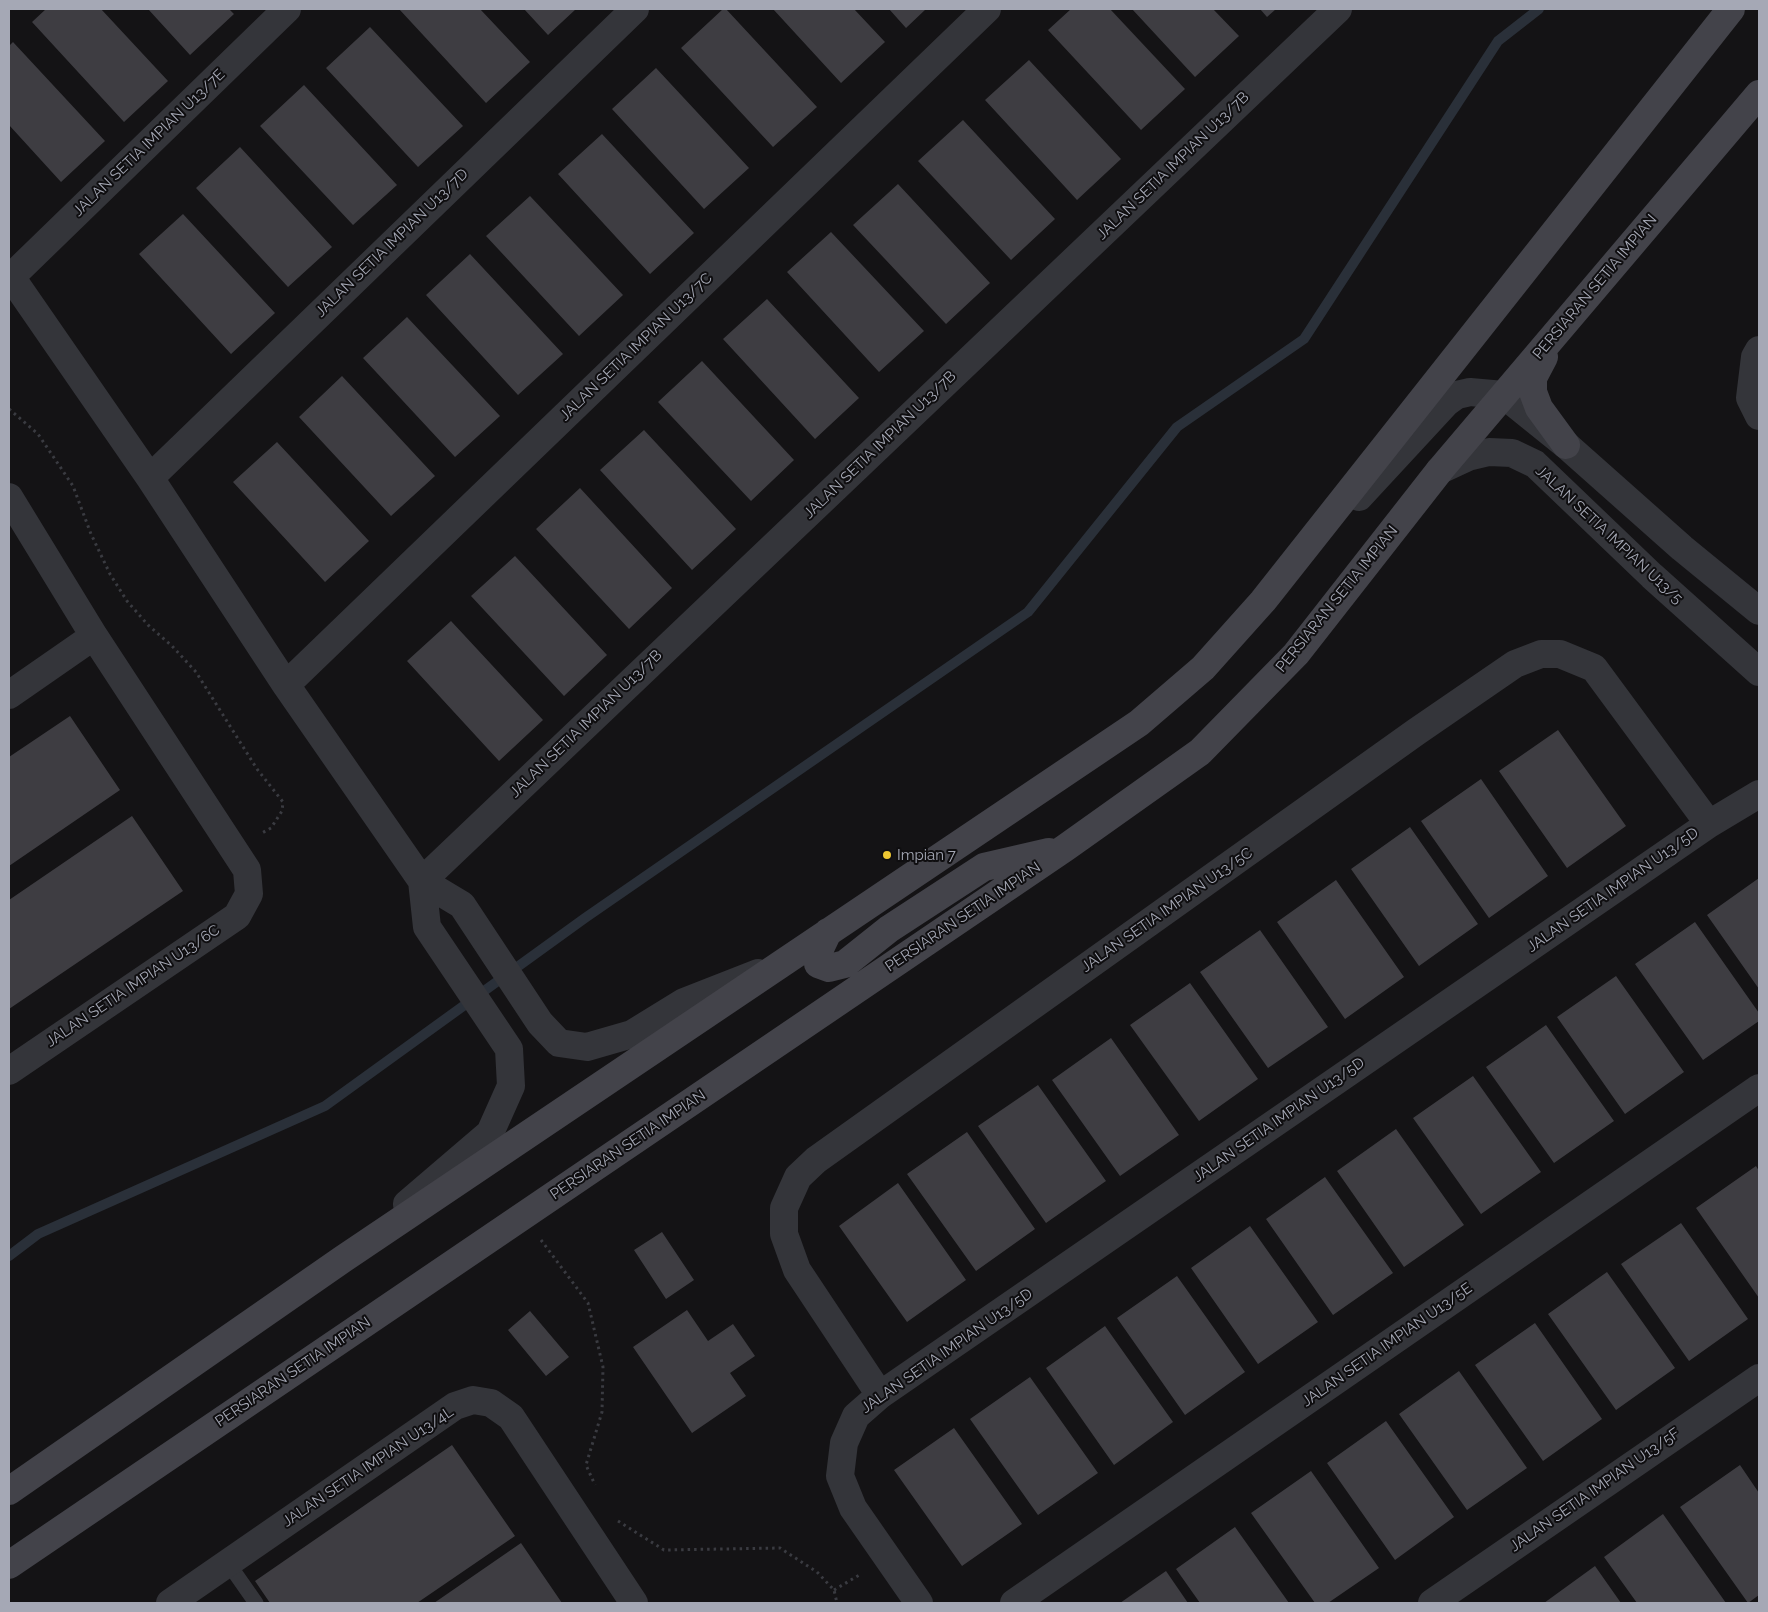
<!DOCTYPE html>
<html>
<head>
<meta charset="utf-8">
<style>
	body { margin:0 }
	#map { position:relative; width:1768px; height:1612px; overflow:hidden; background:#141315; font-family:Raleway,sans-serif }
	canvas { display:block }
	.frame { position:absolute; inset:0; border:10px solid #a5a8b5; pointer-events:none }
</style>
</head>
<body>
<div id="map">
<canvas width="1768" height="1612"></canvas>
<div class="frame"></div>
</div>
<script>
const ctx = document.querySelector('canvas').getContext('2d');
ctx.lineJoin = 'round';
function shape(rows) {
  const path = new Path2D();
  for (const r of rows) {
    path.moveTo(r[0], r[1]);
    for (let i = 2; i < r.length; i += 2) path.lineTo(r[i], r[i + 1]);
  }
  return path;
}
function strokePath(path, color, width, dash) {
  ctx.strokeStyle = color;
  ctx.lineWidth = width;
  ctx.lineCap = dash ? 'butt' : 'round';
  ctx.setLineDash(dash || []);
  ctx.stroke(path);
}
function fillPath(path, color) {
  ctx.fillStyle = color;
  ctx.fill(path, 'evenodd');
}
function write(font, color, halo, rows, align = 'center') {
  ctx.font = font + ' Raleway,sans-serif';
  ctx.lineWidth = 4;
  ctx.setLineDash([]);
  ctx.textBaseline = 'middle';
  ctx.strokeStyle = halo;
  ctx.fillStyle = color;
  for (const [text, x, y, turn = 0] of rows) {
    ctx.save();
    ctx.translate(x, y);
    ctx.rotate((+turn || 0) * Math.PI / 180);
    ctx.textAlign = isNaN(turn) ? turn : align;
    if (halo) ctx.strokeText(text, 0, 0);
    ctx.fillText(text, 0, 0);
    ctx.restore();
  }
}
const stream = shape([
	[9,1256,38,1234,325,1106,585,918,1028,612,1177,427,1304,339,1498,41,1539,9]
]);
const building = shape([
	[46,9,101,9,168,81,124,122,32,22],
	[148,9,229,9,234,14,190,55],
	[399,9,480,9,530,62,486,103],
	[524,9,576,9,548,35],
	[723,9,726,9,817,107,773,147,681,48],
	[773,9,854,9,885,42,841,83],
	[889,9,926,9,906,28],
	[1071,9,1110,9,1185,89,1141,130,1048,30],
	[1132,9,1213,9,1239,36,1195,77],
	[1260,9,1276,9,1267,17],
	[370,27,463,126,418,167,326,68],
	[13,42,105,141,61,182,9,125,9,46],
	[1029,60,1121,159,1077,200,985,100],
	[656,68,749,168,704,209,612,109],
	[304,85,397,185,353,225,260,126],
	[963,120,1055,219,1011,260,918,161],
	[602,134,694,233,650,274,558,174],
	[240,147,332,247,288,287,196,188],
	[898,184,990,283,946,324,853,225],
	[530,196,623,295,579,336,486,236],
	[183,214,275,313,231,354,139,254],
	[831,232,924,331,879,372,787,272],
	[470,254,563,354,518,395,426,295],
	[767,299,859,398,815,439,723,339],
	[407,317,500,416,455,457,363,358],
	[702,361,794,460,751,501,658,402],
	[342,376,435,476,391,516,299,417],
	[644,430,736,529,692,570,600,470],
	[277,442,369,541,325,582,233,482],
	[580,488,672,588,629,629,536,529],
	[515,556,607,655,564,696,471,596],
	[451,621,543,720,499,761,407,661],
	[70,716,120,790,9,866,9,757],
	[1558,730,1626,826,1567,868,1499,771],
	[1481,779,1548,876,1489,918,1421,821],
	[132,816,183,891,9,1009,9,900],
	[1410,827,1478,924,1419,966,1351,869],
	[1759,878,1759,989,1707,915],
	[1336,880,1404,977,1345,1019,1277,922],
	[1695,922,1759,1013,1759,1021,1703,1060,1635,964],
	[1260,930,1328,1027,1268,1068,1200,972],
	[1616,976,1684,1072,1625,1114,1557,1017],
	[1190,983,1258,1079,1199,1121,1130,1025],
	[1546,1025,1614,1121,1554,1163,1486,1067],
	[1111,1038,1179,1135,1120,1176,1052,1080],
	[1473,1076,1541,1172,1481,1214,1413,1118],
	[1038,1085,1106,1181,1046,1223,978,1126],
	[1396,1129,1464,1225,1404,1267,1337,1171],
	[967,1132,1035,1229,976,1271,907,1174],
	[1756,1166,1759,1171,1759,1298,1696,1208],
	[1325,1177,1393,1273,1333,1315,1266,1219],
	[898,1183,966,1280,907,1322,839,1226],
	[1681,1223,1748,1319,1689,1361,1621,1264],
	[1250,1226,1318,1322,1258,1364,1191,1268],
	[662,1232,694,1280,666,1299,634,1250],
	[1607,1272,1675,1368,1616,1410,1548,1314],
	[1177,1276,1245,1372,1185,1415,1117,1318],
	[687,1310,708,1341,733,1324,755,1356,730,1373,746,1396,692,1433,633,1347],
	[530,1311,569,1357,546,1376,508,1330],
	[1535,1323,1602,1419,1543,1461,1475,1365],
	[1105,1326,1173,1422,1114,1465,1046,1368],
	[1459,1371,1527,1468,1467,1510,1399,1414],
	[1030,1377,1098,1473,1038,1515,970,1419],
	[1386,1421,1454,1517,1395,1560,1327,1463],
	[954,1428,1022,1524,962,1566,894,1470],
	[452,1445,515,1536,417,1603,270,1603,255,1581],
	[1740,1465,1759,1493,1759,1595,1748,1603,1680,1507],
	[1311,1471,1379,1568,1328,1603,1315,1603,1251,1513],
	[1663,1514,1726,1603,1637,1603,1604,1557],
	[1235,1527,1289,1603,1200,1603,1176,1569],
	[521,1543,562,1603,434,1603],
	[1595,1566,1621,1603,1544,1603],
	[1166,1571,1188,1603,1120,1603]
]);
const path = shape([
	[9,409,38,434,73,486,91,534,110,574,127,601,148,625,172,646,196,672,257,769,283,802,282,811,271,828,260,834],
	[541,1240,588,1303,603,1367,602,1412,586,1465,595,1485],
	[618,1521,664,1550,780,1548,817,1572,834,1590,837,1603],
	[834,1590,861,1574]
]);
const lane = shape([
	[228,1563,256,1603]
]);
const street = shape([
	[9,274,150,478,286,685,422,881,462,905,540,1023,559,1043,587,1047,632,1034,684,1002,758,973],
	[11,277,287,9],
	[1759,350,1755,357,1750,398,1759,416],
	[1440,470,1468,457,1489,452,1512,453,1535,464,1652,576,1759,672],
	[150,478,635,9],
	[9,497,94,636,247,870,249,894,237,916,9,1071],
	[1359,497,1446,403,1457,395,1470,392,1504,395,1566,445,1682,548,1759,611],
	[286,685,987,9],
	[9,695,94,636],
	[422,881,1338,9],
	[407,1204,490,1133,511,1086,509,1049,427,927,422,881],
	[880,1395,797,1270,784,1234,784,1208,798,1177,816,1160,1416,732,1515,664,1541,654,1560,654,1594,668,1709,824],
	[170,1603,455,1406,473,1400,491,1403,511,1417,634,1603],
	[919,1603,853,1508,840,1476,844,1443,856,1416,880,1395,1709,824,1759,794],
	[1014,1603,1759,1088],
	[1432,1603,1759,1378]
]);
const secondary = shape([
	[1544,357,1533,378,1533,392,1539,408,1566,445],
	[828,932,818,953,818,964,829,968,845,964,889,929,984,867,1049,852],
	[9,1491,343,1259,1139,723,1203,668,1263,601,1731,9],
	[9,1565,1065,848,1200,752,1296,654,1440,470,1759,94]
]);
const markers = [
	[887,855,5,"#eec732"]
];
const streetNames = [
	["JALAN SETIA IMPIAN U13/7E",149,143,-44],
	["JALAN SETIA IMPIAN U13/7B",1173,166,-44],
	["JALAN SETIA IMPIAN U13/7D",392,243,-44],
	["PERSIARAN SETIA IMPIAN",1595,287,-50],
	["JALAN SETIA IMPIAN U13/7C",636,347,-44],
	["JALAN SETIA IMPIAN U13/7B",880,445,-44],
	["JALAN SETIA IMPIAN U13/5",1609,535,43],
	["PERSIARAN SETIA IMPIAN",1337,599,-51],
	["JALAN SETIA IMPIAN U13/7B",586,724,-44],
	["JALAN SETIA IMPIAN U13/5D",1613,890,-35],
	["JALAN SETIA IMPIAN U13/5C",1167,910,-35],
	["PERSIARAN SETIA IMPIAN",963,917,-34],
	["JALAN SETIA IMPIAN U13/6C",133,986,-34],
	["JALAN SETIA IMPIAN U13/5D",1279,1120,-35],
	["PERSIARAN SETIA IMPIAN",628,1145,-34],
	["JALAN SETIA IMPIAN U13/5E",1387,1345,-35],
	["JALAN SETIA IMPIAN U13/5D",947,1351,-35],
	["PERSIARAN SETIA IMPIAN",293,1372,-34],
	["JALAN SETIA IMPIAN U13/4L",368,1467,-34],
	["JALAN SETIA IMPIAN U13/5F",1595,1490,-35]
];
const poiNames = [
	["Impian 7",897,855]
];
strokePath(stream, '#2a3039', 10);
fillPath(building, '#3e3d42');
strokePath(path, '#3a3b41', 3, [2.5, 4]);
strokePath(lane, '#34353a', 15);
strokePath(street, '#34353a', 28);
strokePath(secondary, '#43434a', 28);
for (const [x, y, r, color] of markers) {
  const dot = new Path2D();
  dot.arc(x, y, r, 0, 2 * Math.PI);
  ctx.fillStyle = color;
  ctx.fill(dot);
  strokePath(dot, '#0f0e10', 2);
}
write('15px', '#a5a8b5', '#0f0e10', streetNames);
write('15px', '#a5a8b5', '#0f0e10', poiNames, 'left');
</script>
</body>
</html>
